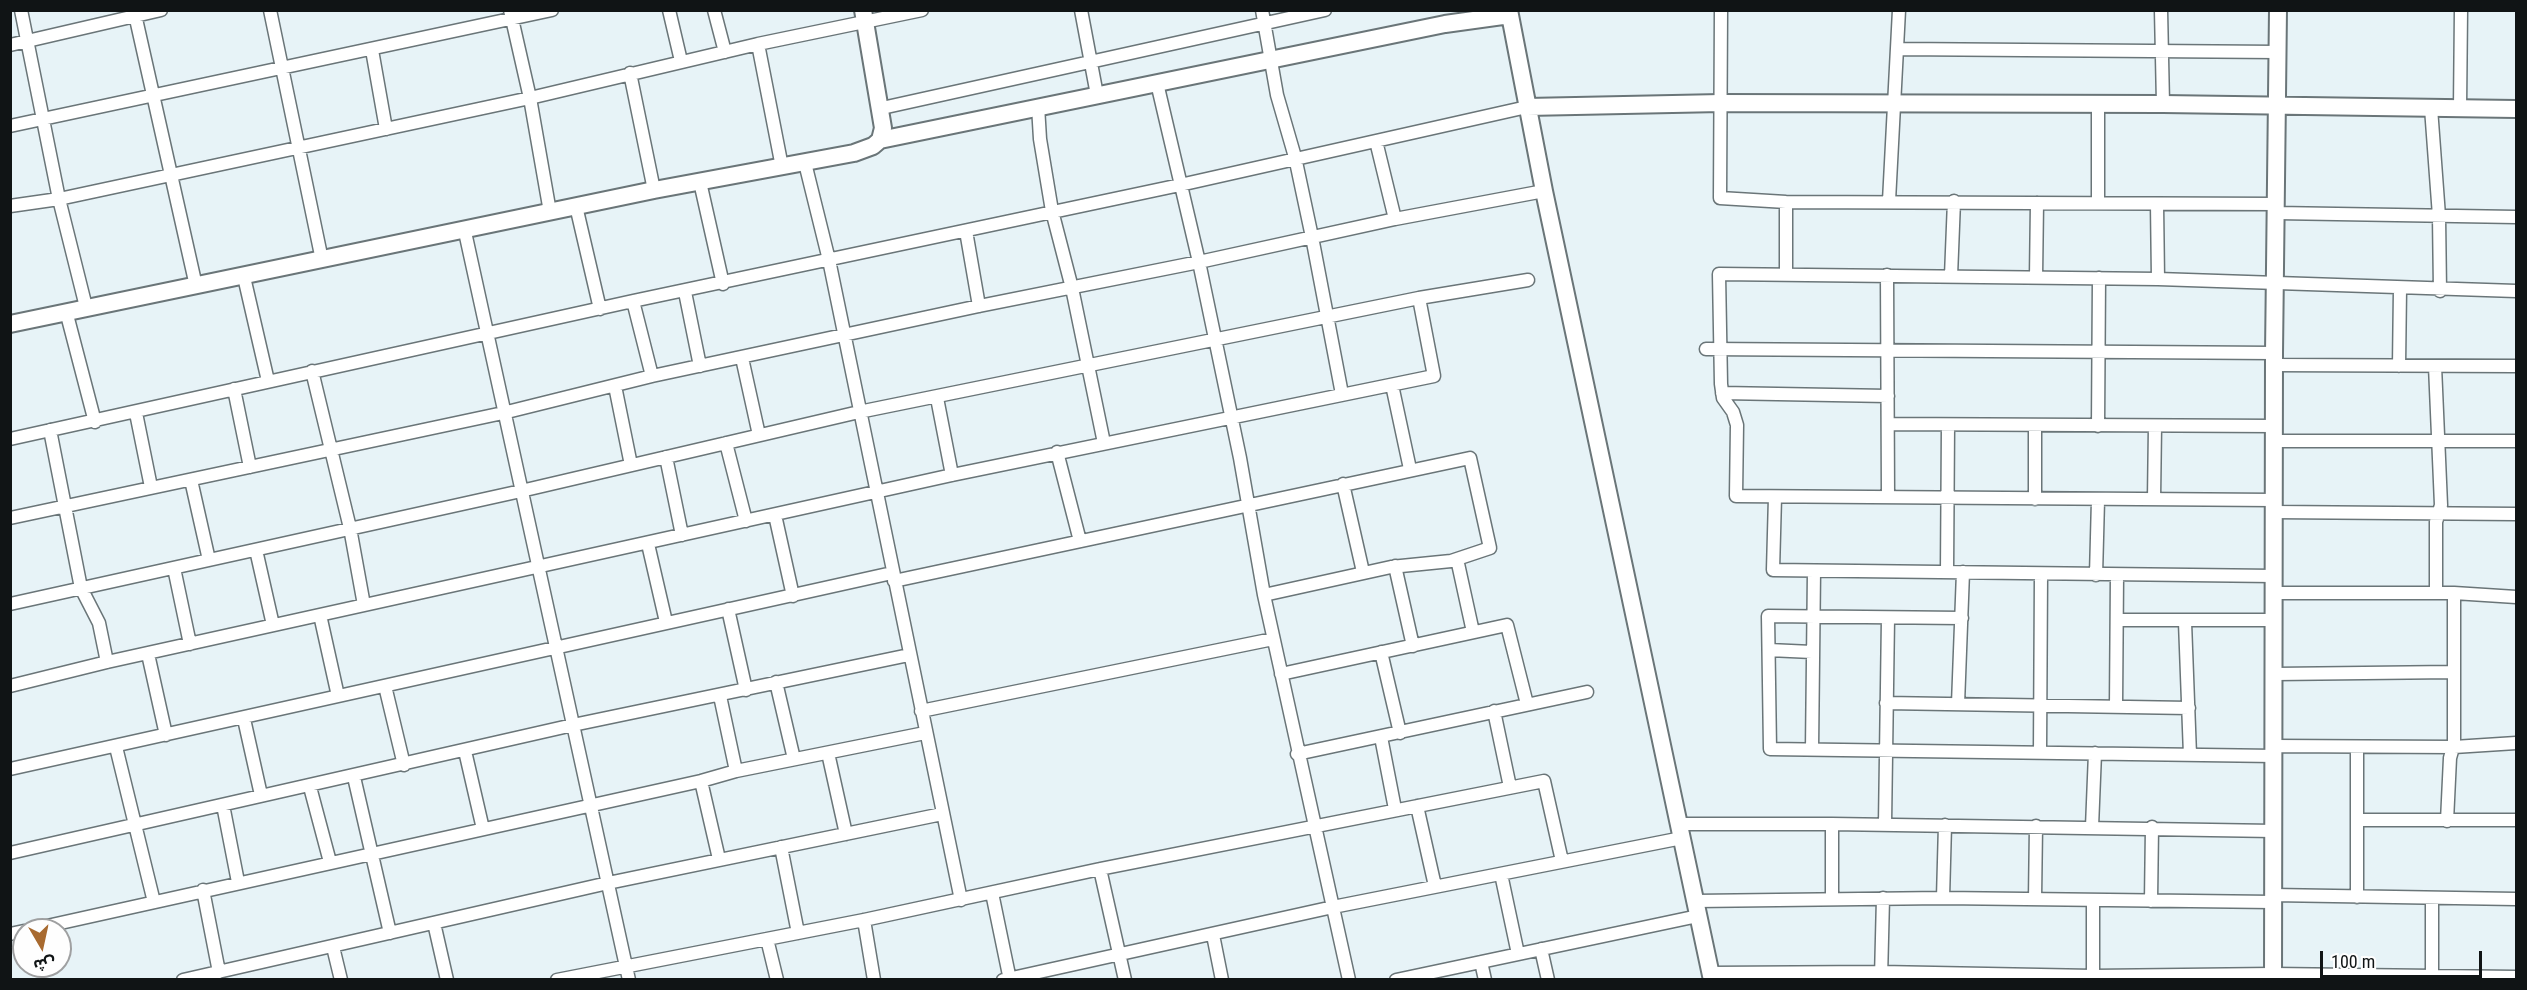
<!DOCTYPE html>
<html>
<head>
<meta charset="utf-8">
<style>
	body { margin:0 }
	#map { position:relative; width:2527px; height:990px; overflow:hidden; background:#e7f3f7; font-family:"Roboto Condensed","Noto Sans Arabic",sans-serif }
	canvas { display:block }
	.frame { position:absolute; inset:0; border:12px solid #101415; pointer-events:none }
	.north { position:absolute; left:12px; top:918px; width:60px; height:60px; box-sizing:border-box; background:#fefefe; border:2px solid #9fa0a1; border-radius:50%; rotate:171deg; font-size:16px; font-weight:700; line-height:24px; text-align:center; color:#101415 }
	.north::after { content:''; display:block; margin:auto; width:21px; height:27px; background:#a86a2f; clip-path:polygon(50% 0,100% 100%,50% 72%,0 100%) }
	.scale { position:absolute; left:2320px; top:951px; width:162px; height:27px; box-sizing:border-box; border:3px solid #101415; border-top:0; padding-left:8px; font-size:18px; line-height:21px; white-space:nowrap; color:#101415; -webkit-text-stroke:4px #fefefe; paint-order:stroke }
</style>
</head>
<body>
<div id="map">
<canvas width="2527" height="990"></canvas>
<div class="frame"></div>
<div class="north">ش</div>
<div class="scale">100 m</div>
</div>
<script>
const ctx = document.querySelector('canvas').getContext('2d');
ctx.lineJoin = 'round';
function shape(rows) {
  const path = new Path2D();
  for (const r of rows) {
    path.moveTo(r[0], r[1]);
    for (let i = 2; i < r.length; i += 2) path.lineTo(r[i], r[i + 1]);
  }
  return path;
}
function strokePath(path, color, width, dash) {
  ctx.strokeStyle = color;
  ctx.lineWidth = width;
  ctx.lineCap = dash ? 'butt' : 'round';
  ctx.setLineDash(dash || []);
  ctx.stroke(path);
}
const street = shape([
	[21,10,59,199,86,307],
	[134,10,196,286],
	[270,10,322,260],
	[510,10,530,98,550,212],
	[669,10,681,61],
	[714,10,725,52],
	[1081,10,1097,95],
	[1262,10,1277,95,1295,157,1312,237,1342,394],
	[1721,10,1720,198,1786,202,2277,204],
	[2161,10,2163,104],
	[758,44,782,167],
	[10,45,161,10],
	[1898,49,2278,52],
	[372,50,386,129],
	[630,73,654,190],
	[1157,83,1199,262,1240,458,1264,595,1349,980],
	[1038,106,1040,139,1052,211,1072,288,1104,443],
	[882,108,1325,10],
	[2431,108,2439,216,2440,291],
	[2460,108,2461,10],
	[10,126,552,10],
	[1376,141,1395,219],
	[805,163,829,260,961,900],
	[700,182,723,284],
	[1889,201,1899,10],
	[2098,203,2098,105],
	[2157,204,2158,279],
	[10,206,59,199,530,98,758,44,922,10],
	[576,206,600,309],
	[2277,213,2516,217],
	[966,231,979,306],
	[465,232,629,980],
	[1786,274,1786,202],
	[1887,275,1888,497],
	[1951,276,1954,201],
	[244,277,268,381],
	[2036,277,2037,203],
	[685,292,700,366],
	[633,301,652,376],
	[66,311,95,422],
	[1706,349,2274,353],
	[742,358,759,435],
	[2274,365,2516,366],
	[2399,366,2400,289],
	[2435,366,2441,505,2436,522,2436,593],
	[312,371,350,528,364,605],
	[1392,385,1410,469],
	[615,386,631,465],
	[234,389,250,467],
	[1722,393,1888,396],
	[937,398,952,475],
	[136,413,151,487],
	[1888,424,2274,426],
	[2035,425,2035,499],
	[2098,426,2099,278],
	[50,430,81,588,99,623,107,662],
	[10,439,633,301,1180,185,1527,107],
	[2274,441,2516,441],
	[726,443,746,521],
	[1057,452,1080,541],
	[666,457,682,535],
	[191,480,209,560],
	[1343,484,1363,572],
	[1775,497,1773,570,2274,576],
	[2154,499,2155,426],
	[2274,500,1736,496,1737,425,1733,412,1723,398,1721,384,1719,274,2158,279,2516,291],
	[2274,512,2516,514],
	[775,515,793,596],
	[10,518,503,413,652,376,979,306,1199,262,1395,219,1544,191],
	[648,544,666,622],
	[256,550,273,625],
	[1457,559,1473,632],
	[1395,566,1413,646],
	[174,568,190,644],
	[1947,572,1948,425],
	[2096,575,2098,500],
	[894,581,1470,458,1490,548,1451,561,1391,567,1264,595],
	[2275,593,2454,593,2516,597],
	[10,604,521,491,859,412,1419,298,1528,280],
	[728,609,746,690],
	[320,615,338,696],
	[1962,618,1768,616,1770,749,2275,756],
	[2117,620,2275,620],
	[2185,622,2190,755],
	[1769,650,1812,652],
	[1381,652,1400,733],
	[148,654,166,735],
	[1281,674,1507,625,1527,704],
	[2275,674,2453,672],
	[776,682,794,759],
	[10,686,107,662,952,475,1434,376,1419,298],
	[385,686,404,765],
	[720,696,736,771],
	[1886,703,2189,708],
	[1958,704,1963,572],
	[2116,706,2117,575],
	[921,711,1273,639],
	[1494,711,1510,787],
	[244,719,261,795],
	[1381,737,1395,809],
	[2275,746,2454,747,2516,743],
	[116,747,154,902],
	[1812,749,1814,571],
	[465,751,483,829],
	[2040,752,2041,574],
	[828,753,846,834],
	[1297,754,1587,692],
	[10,769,892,573],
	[354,777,390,933],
	[701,781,719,859],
	[310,787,330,862],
	[223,805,238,882],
	[1417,806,1435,886],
	[2357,820,2516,820],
	[2447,821,2450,758,2454,744,2454,593],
	[1679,824,1832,824,2274,831],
	[1885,824,1888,618],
	[2092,827,2095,753],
	[781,847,798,933],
	[10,853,573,725,909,655],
	[1100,869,1125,980],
	[1501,874,1518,954],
	[203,890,219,972],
	[992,893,1010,980],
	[2273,895,2516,899],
	[2357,897,2357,747],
	[1832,898,1832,824],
	[1943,898,1945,825],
	[2035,899,2036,826],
	[2093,900,2093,980],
	[1695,901,1943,898,2273,902],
	[2151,901,2152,827],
	[864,920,874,980],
	[434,923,447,980],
	[29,930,701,781,736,771,925,733],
	[10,934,24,931],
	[1213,935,1222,980],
	[767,939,777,980],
	[333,947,341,980],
	[1541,949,1548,980],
	[1481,962,1485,980],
	[1710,973,1881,972,2093,976,2273,974,2516,977],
	[1881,978,1883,898],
	[183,980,608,883,942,814],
	[557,980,864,920,1100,869,1544,781,1562,861],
	[1003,980,1333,907,1682,838],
	[1396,980,1698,916],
	[2432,980,2432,899]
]);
const secondary = shape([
	[1509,10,1544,191,1712,980],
	[1527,107,1721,103,2163,104,2516,109],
	[880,140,1445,24,1510,15],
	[10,324,654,190,854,153,873,146,880,140,883,128,863,10],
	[2273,980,2274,353,2278,10]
]);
strokePath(street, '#6a7578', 15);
strokePath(secondary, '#6a7578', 20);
strokePath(street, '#fff', 12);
strokePath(secondary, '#fff', 16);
</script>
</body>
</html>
